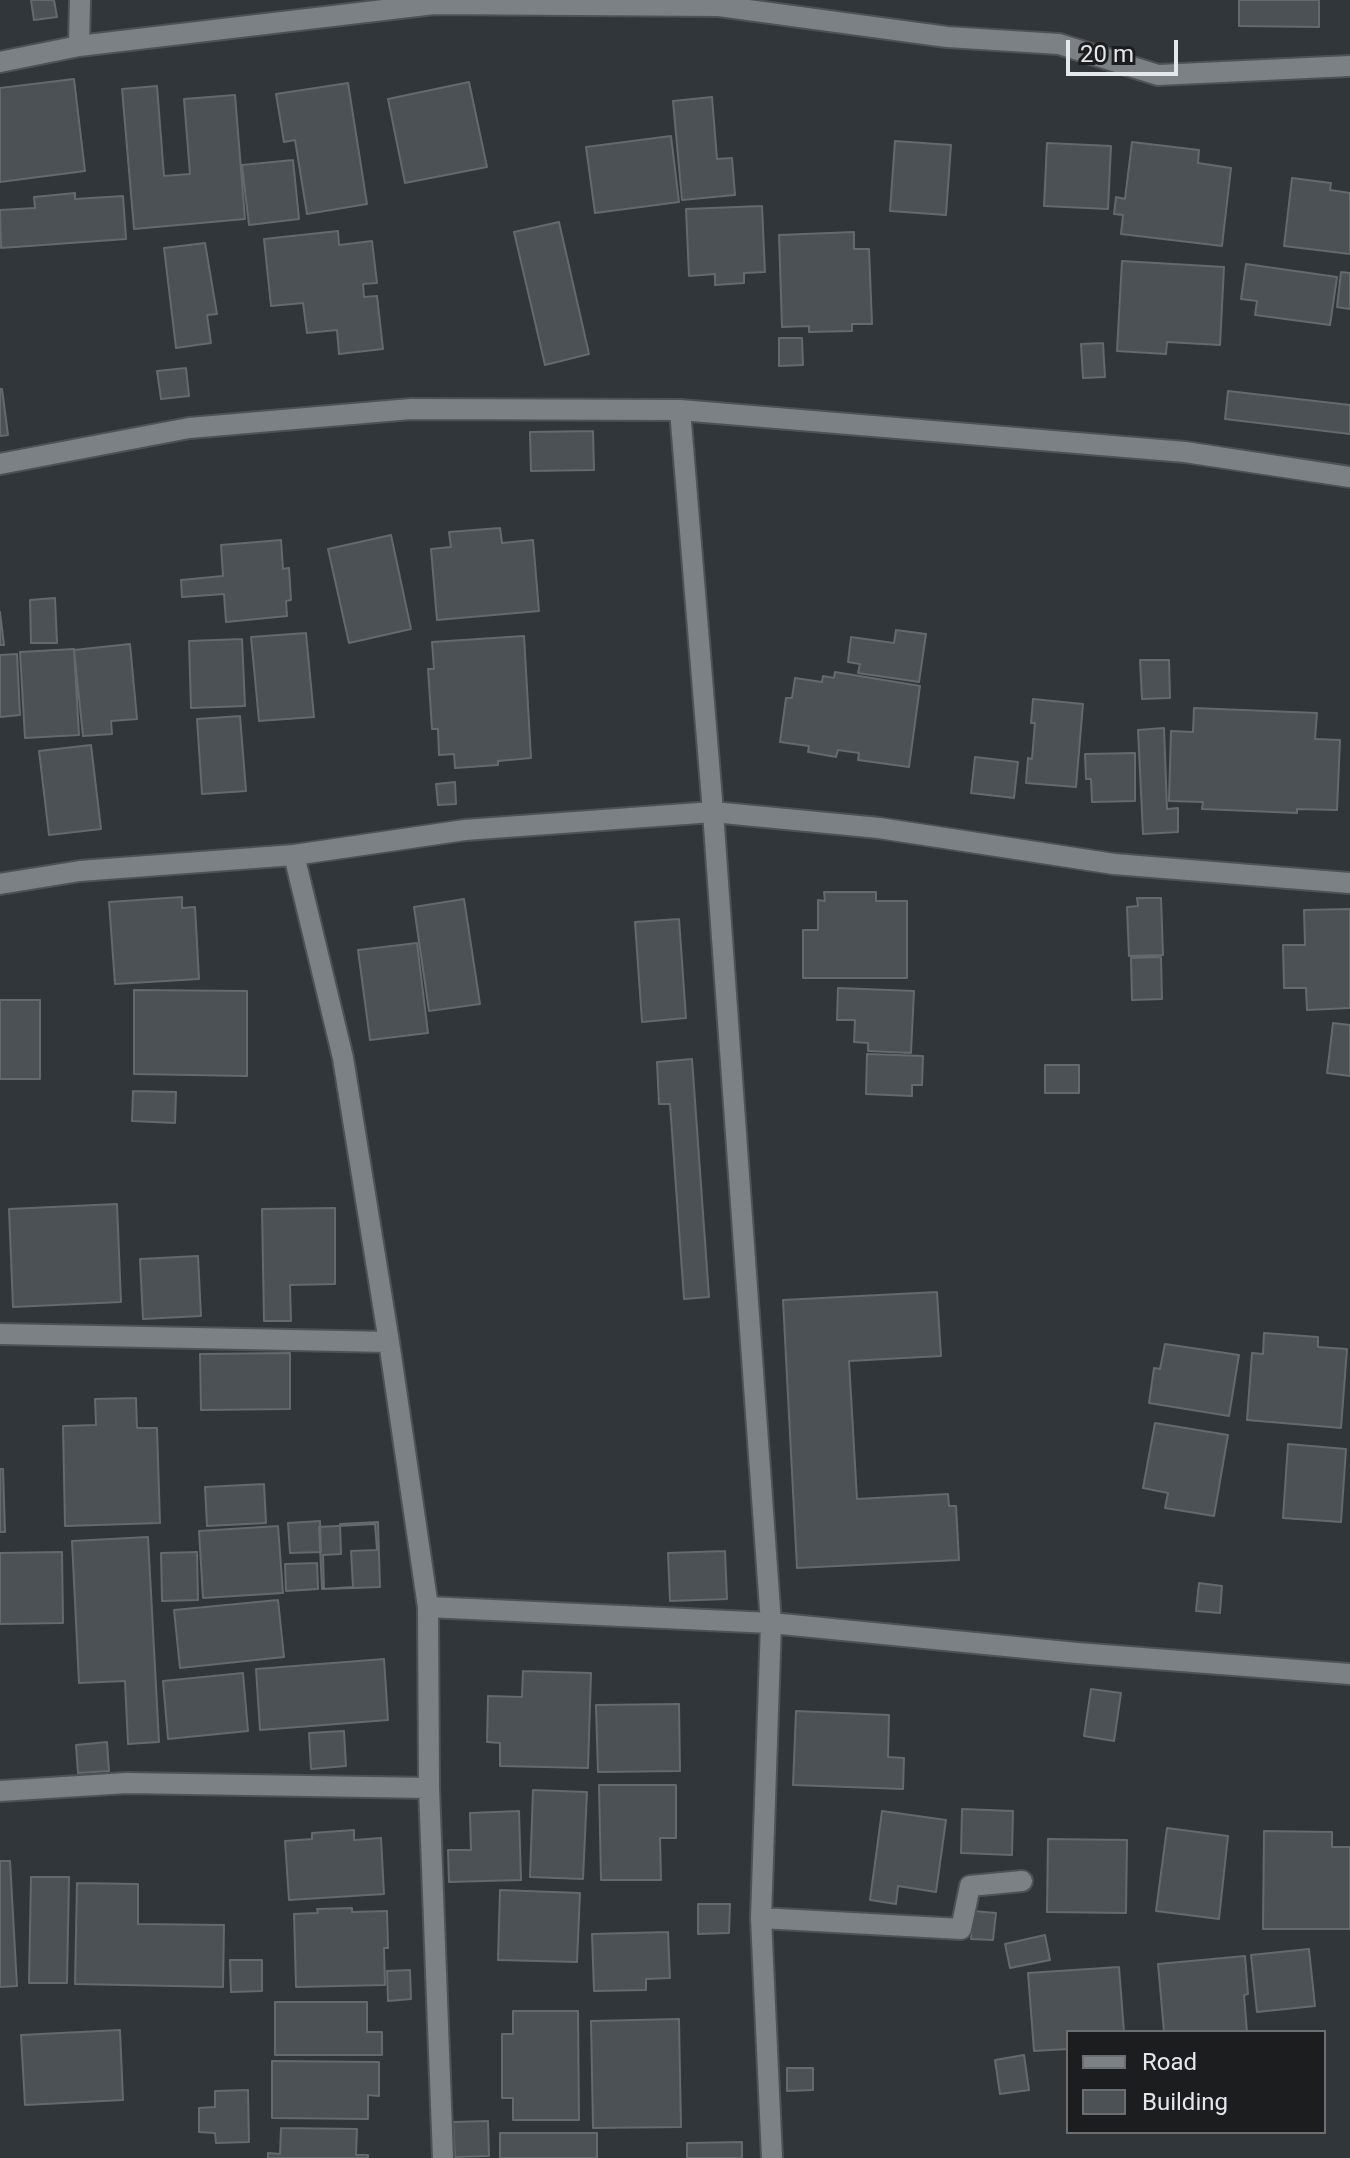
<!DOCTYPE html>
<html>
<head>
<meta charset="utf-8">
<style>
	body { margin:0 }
	#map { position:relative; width:1350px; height:2158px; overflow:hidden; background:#31363a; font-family:Roboto,sans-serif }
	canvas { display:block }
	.legend { position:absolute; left:1066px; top:2030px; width:260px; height:104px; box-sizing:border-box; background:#1b1d1f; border:2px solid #6c6e71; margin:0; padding:10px 14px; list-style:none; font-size:24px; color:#e5e8eb }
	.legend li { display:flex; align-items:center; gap:16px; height:40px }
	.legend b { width:40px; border:2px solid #6c6e71 }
	.scale { position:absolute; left:1066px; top:40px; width:112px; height:36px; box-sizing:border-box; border:4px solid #e5e8eb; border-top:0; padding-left:10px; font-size:24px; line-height:28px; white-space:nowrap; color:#e5e8eb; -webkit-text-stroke:6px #1b1d1f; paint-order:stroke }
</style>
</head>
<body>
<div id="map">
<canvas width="1350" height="2158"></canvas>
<ul class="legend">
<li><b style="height:10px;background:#7c8186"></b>Road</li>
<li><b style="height:22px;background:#4c5155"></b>Building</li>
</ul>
<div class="scale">20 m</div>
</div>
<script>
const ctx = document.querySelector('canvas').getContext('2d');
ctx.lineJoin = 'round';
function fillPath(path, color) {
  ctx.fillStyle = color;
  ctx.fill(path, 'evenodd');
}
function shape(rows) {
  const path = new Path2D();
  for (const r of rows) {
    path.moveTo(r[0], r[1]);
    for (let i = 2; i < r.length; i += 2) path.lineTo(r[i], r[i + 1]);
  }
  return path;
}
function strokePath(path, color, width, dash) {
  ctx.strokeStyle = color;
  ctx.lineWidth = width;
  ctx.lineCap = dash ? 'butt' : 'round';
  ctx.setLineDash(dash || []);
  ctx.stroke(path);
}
const building = shape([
	[31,0,54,0,57,17,34,20,31,0],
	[1239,0,1319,0,1319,27,1239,26,1239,0],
	[74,79,85,171,0,182,0,88,74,79],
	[469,82,487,167,405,183,388,99,469,82],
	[348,83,367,204,307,214,295,140,284,142,276,94,348,83],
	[157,86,164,176,190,174,184,99,235,95,245,219,134,229,122,89,157,86],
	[712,97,717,159,732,158,735,195,682,200,673,101,712,97],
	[671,136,679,202,595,213,586,147,671,136],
	[895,141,951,145,946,215,890,211,895,141],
	[1132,142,1199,150,1198,163,1231,168,1222,246,1121,234,1123,215,1114,214,1116,197,1125,199,1132,142],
	[1047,143,1111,146,1108,209,1044,206,1047,143],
	[293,160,299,219,249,225,242,165,293,160],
	[1292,178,1331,183,1330,190,1350,193,1350,254,1284,246,1292,178],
	[75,193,75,199,123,196,126,239,1,248,0,210,35,208,34,197,75,193],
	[762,206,765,272,744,273,744,283,715,285,715,274,689,276,686,209,762,206],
	[559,222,589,354,545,365,514,232,559,222],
	[338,231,339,245,372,241,377,283,363,284,364,297,377,296,383,349,339,354,337,330,307,333,303,303,271,306,264,239,338,231],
	[854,232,854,249,869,249,872,324,852,324,852,331,809,332,809,326,782,327,779,235,854,232],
	[205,243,217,314,207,315,211,343,176,348,164,248,205,243],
	[1122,261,1224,267,1220,345,1167,342,1166,354,1117,351,1122,261],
	[1246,264,1337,277,1330,325,1255,315,1257,301,1241,299,1246,264],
	[1341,272,1350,273,1350,309,1337,307,1341,272],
	[779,338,802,338,803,365,779,366,779,338],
	[1103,343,1105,377,1083,378,1081,344,1103,343],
	[186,368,189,396,161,399,157,371,186,368],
	[0,389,2,389,8,435,0,436,0,389],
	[1228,391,1350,405,1350,434,1225,419,1228,391],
	[593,431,594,470,531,471,530,432,593,431],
	[500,528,502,543,533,540,539,611,437,620,431,549,451,547,449,532,500,528],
	[391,535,411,629,349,643,328,549,391,535],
	[281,540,283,569,289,568,291,600,286,601,287,616,226,622,224,594,182,597,181,580,223,576,221,545,281,540],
	[55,598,57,643,31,643,30,600,55,598],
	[0,612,4,645,0,645,0,612],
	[896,630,926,634,919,682,858,673,860,664,848,662,851,637,894,643,896,630],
	[306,633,314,717,259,721,251,637,306,633],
	[524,636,531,758,498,761,498,765,455,768,454,754,439,755,438,729,432,729,428,669,434,669,432,642,524,636],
	[242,639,245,706,191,708,189,641,242,639],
	[130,644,137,719,111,721,112,734,83,736,74,650,130,644],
	[74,649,79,735,25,738,20,652,74,649],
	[17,654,20,715,0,717,0,655,17,654],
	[1140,660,1169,660,1170,698,1142,699,1140,660],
	[835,672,920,686,909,767,858,760,859,753,838,750,836,757,808,752,809,746,780,742,786,698,792,698,795,678,822,682,823,676,834,678,835,672],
	[1033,699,1083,704,1076,787,1026,783,1028,758,1032,759,1035,723,1031,723,1033,699],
	[1194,708,1317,713,1315,739,1340,740,1337,810,1297,809,1297,813,1202,809,1203,802,1169,801,1171,731,1193,732,1194,708],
	[240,716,246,791,202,794,197,719,240,716],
	[1164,728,1167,809,1178,808,1178,832,1143,834,1138,730,1164,728],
	[91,745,101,829,49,835,39,751,91,745],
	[1135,753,1135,801,1092,802,1091,779,1086,779,1085,754,1135,753],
	[975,757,1018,762,1014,798,971,793,975,757],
	[455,782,456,804,438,805,436,784,455,782],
	[824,892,876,892,876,901,907,901,907,978,803,978,803,930,818,930,818,900,825,901,824,892],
	[182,897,182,908,195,907,199,979,115,984,109,902,182,897],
	[1137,898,1161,898,1163,955,1129,956,1127,907,1138,906,1137,898],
	[464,899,480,1004,429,1011,414,907,464,899],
	[1350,909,1350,1008,1307,1010,1306,988,1284,988,1283,945,1305,945,1304,910,1350,909],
	[679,919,686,1018,642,1022,635,922,679,919],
	[417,943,428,1033,370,1040,358,950,417,943],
	[1161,957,1162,999,1132,1000,1131,958,1161,957],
	[838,988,914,991,911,1053,868,1051,868,1043,854,1042,855,1020,837,1020,838,988],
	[134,990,247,991,247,1076,134,1074,134,990],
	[0,1000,40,1000,40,1079,0,1079,0,1000],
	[1333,1023,1350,1025,1350,1076,1327,1073,1333,1023],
	[867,1054,923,1056,922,1085,912,1085,912,1096,866,1094,867,1054],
	[692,1059,709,1297,684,1299,670,1104,659,1104,657,1062,692,1059],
	[1045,1065,1079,1065,1079,1093,1045,1093,1045,1065],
	[133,1091,176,1092,175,1123,132,1121,133,1091],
	[117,1204,121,1302,13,1307,9,1209,117,1204],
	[335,1208,335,1284,290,1285,291,1321,264,1321,262,1209,335,1208],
	[198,1256,201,1316,143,1319,140,1259,198,1256],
	[937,1292,941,1356,849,1361,857,1499,948,1494,949,1506,956,1506,959,1560,797,1568,783,1300,937,1292],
	[1264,1333,1318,1337,1318,1347,1347,1349,1341,1428,1247,1420,1252,1353,1263,1354,1264,1333],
	[1165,1344,1239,1355,1229,1416,1149,1403,1154,1368,1160,1369,1165,1344],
	[290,1353,290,1409,201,1410,200,1354,290,1353],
	[136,1398,137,1428,157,1428,160,1523,65,1526,63,1426,96,1425,95,1399,136,1398],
	[1155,1423,1228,1435,1214,1516,1165,1508,1168,1493,1143,1488,1155,1423],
	[1288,1444,1346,1449,1341,1522,1283,1518,1288,1444],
	[0,1469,3,1469,5,1532,0,1532,0,1469],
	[264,1484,266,1523,207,1526,205,1487,264,1484],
	[320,1521,321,1552,290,1553,288,1523,320,1521],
	[378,1522,380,1587,324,1589,323,1555,341,1554,340,1524,378,1522],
	[375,1524,377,1550,351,1551,353,1587,322,1589,319,1527,375,1524],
	[278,1526,283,1593,203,1598,199,1531,278,1526],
	[148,1537,159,1742,128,1744,125,1681,79,1683,72,1541,148,1537],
	[725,1551,727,1599,670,1601,668,1553,725,1551],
	[62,1552,63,1623,0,1624,0,1553,62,1552],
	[197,1552,198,1600,162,1601,161,1553,197,1552],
	[317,1563,318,1589,286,1591,285,1564,317,1563],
	[1199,1583,1222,1586,1220,1613,1196,1611,1199,1583],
	[278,1600,284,1657,180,1668,174,1610,278,1600],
	[384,1659,388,1720,260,1730,256,1669,384,1659],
	[523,1671,591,1673,588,1768,500,1766,500,1743,487,1742,488,1696,522,1697,523,1671],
	[243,1673,248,1731,168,1739,163,1681,243,1673],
	[1091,1689,1121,1693,1114,1741,1084,1736,1091,1689],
	[679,1704,680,1771,598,1772,596,1705,679,1704],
	[796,1711,889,1715,888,1757,904,1758,903,1789,793,1785,796,1711],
	[344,1731,346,1766,311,1769,309,1733,344,1731],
	[107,1742,109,1771,78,1773,76,1745,107,1742],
	[599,1785,676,1785,676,1838,660,1838,661,1880,601,1880,599,1785],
	[533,1790,587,1792,583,1879,530,1877,533,1790],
	[962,1809,1013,1811,1012,1855,961,1853,962,1809],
	[519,1811,521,1880,449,1882,448,1850,471,1850,470,1813,519,1811],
	[882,1811,946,1820,936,1892,898,1886,896,1904,870,1900,882,1811],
	[1167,1828,1228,1836,1219,1919,1156,1911,1167,1828],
	[354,1830,354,1840,381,1838,384,1894,289,1900,285,1841,312,1839,312,1833,354,1830],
	[1264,1831,1332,1832,1332,1847,1350,1847,1350,1929,1263,1929,1264,1831],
	[1048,1839,1127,1840,1126,1913,1047,1912,1048,1839],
	[0,1861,10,1861,17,1986,0,1987,0,1861],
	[31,1877,69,1877,67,1983,29,1983,31,1877],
	[77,1883,138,1884,138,1924,224,1925,223,1987,75,1984,77,1883],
	[500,1890,580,1893,577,1962,498,1960,500,1890],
	[698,1904,730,1904,729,1933,698,1934,698,1904],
	[352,1908,352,1912,387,1911,388,1948,384,1948,385,1985,296,1987,294,1914,318,1913,317,1909,352,1908],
	[973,1911,996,1913,993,1940,971,1939,973,1911],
	[668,1932,670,1978,646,1979,646,1990,594,1991,592,1934,668,1932],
	[1045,1935,1050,1960,1010,1968,1005,1944,1045,1935],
	[1309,1949,1315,2006,1257,2012,1251,1955,1309,1949],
	[1245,1956,1248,1994,1244,1995,1247,2032,1164,2032,1158,1964,1245,1956],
	[230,1960,262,1960,262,1991,231,1992,230,1960],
	[1119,1967,1124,2032,1068,2032,1068,2049,1034,2051,1028,1973,1119,1967],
	[410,1970,411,1999,388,2001,387,1971,410,1970],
	[275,2002,367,2002,367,2032,382,2032,382,2055,275,2055,275,2002],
	[513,2011,578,2011,579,2120,513,2120,513,2098,502,2098,502,2034,513,2034,513,2011],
	[679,2019,681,2127,593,2128,591,2021,679,2019],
	[120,2030,123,2100,25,2105,21,2035,120,2030],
	[1024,2055,1029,2090,1000,2094,995,2060,1024,2055],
	[272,2061,379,2062,379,2096,368,2095,368,2119,272,2118,272,2061],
	[787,2068,813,2068,813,2090,787,2091,787,2068],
	[248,2090,249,2142,216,2143,215,2133,199,2132,199,2108,215,2107,215,2091,248,2090],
	[488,2121,489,2156,455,2157,453,2122,488,2121],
	[281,2128,357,2129,356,2155,368,2155,368,2158,268,2158,268,2153,280,2154,281,2128],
	[500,2133,597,2133,597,2158,500,2158,500,2133],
	[742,2142,742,2158,687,2158,687,2143,742,2142]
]);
const street = shape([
	[79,46,80,0],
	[0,62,79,46,434,4,719,6,947,37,1059,44,1158,75,1350,66],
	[680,410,713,812,771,1623,761,1918,772,2158],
	[0,464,189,428,411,409,680,410,1185,452,1350,477],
	[294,855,343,1058,389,1342,428,1607,429,1788,443,2158],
	[0,884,80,871,294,855,465,830,713,812,879,828,1114,864,1350,883],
	[0,1334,389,1342],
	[428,1607,771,1623,1077,1653,1350,1674],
	[0,1791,127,1783,429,1788],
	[761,1918,961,1929,970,1886,1022,1881]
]);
fillPath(building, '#4c5155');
strokePath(building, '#64696d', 2);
strokePath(street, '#4e5256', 24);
strokePath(street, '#7c8186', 20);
</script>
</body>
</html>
